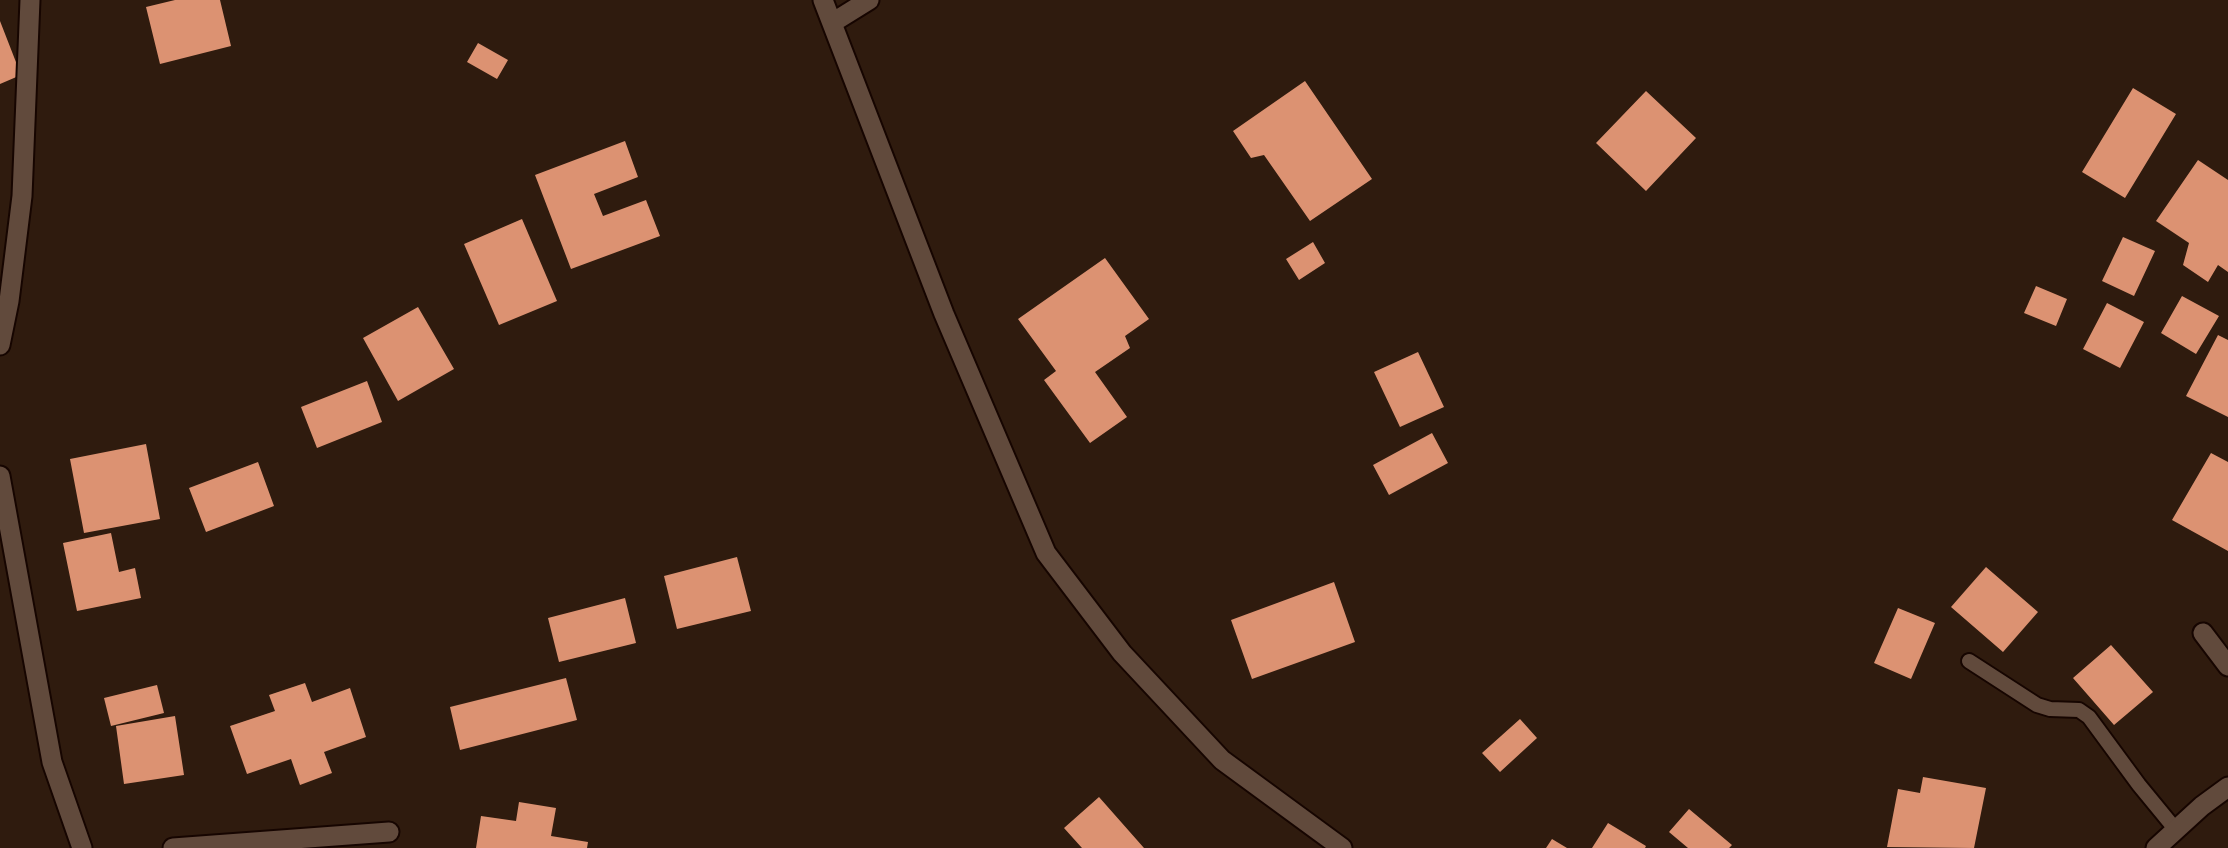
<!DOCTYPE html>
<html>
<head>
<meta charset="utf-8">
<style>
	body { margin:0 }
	canvas { display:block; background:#2f1b0e }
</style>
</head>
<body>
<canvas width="2228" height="848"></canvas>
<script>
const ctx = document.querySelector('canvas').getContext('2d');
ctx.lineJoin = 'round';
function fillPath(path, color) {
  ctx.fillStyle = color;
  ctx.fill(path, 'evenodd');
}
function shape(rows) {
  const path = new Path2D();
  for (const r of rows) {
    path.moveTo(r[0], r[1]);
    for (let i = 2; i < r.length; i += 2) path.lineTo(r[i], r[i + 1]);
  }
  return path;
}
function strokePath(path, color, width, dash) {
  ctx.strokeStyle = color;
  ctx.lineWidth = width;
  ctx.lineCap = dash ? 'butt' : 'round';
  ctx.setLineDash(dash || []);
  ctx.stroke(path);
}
const building = shape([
	[175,0,220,0,231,46,160,64,146,7],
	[0,21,21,75,0,84],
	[478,43,508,60,497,79,467,62],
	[1305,81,1372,179,1310,221,1264,155,1251,158,1233,131],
	[2133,88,2176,114,2125,198,2082,172],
	[1646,91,1696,138,1646,191,1596,143],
	[625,141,638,177,594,194,603,216,646,200,660,236,571,269,535,175],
	[2198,160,2228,180,2228,272,2218,265,2208,282,2183,265,2189,243,2156,221],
	[522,219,557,301,499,325,464,244],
	[2123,237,2155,251,2134,296,2102,281],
	[1313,242,1325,263,1299,280,1286,259],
	[1105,258,1149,319,1125,336,1130,348,1095,372,1127,417,1090,443,1044,380,1056,371,1018,319],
	[2036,286,2067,299,2056,326,2024,313],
	[2182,296,2219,316,2196,354,2161,333],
	[2107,303,2144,322,2120,368,2083,349],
	[418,307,454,369,398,401,363,338],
	[2218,335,2228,340,2228,417,2186,396],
	[1418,352,1444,407,1400,427,1374,372],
	[367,381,382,422,317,448,301,407],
	[1432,433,1448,463,1389,495,1373,465],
	[146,444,160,519,84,533,70,459],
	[2211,453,2228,462,2228,551,2172,520],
	[258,462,274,506,206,532,189,488],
	[111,533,119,572,135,568,141,598,77,611,63,543],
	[737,557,751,611,677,629,664,576],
	[1986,567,2038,612,2003,652,1951,607],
	[1334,582,1355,642,1252,679,1231,620],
	[625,598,636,643,559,662,548,618],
	[1898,608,1935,623,1911,679,1874,663],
	[2111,645,2153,692,2114,725,2073,678],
	[566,678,577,720,460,750,450,707],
	[305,683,312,702,350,688,366,737,324,752,332,773,300,785,291,759,247,774,230,726,275,711,269,695],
	[157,685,164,713,111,726,104,698],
	[175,716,184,775,124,784,116,726],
	[1520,719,1537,738,1500,772,1482,753],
	[1923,777,1986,788,1974,848,1887,847,1898,789,1920,793],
	[1099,797,1144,848,1082,848,1064,828],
	[519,802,556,808,551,836,588,842,587,848,476,848,481,816,516,821],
	[1689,809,1732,845,1729,848,1688,848,1669,832],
	[1608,823,1646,846,1645,848,1592,848],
	[1552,839,1567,848,1546,848]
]);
const service = shape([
	[1969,661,2037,705,2050,709,2079,710,2089,717,2139,785,2176,830]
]);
const minor = shape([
	[823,0,944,314,1046,553,1122,653,1222,760,1342,848],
	[832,23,869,0],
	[0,345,9,301,22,196,30,0],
	[0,476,52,762,82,848],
	[2203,633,2228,666],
	[173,848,389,832],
	[2156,848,2202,806,2228,787]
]);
fillPath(building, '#dc9272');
strokePath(service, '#160500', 18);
strokePath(minor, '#160500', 23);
strokePath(service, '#614a3c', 14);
strokePath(minor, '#614a3c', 19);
</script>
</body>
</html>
